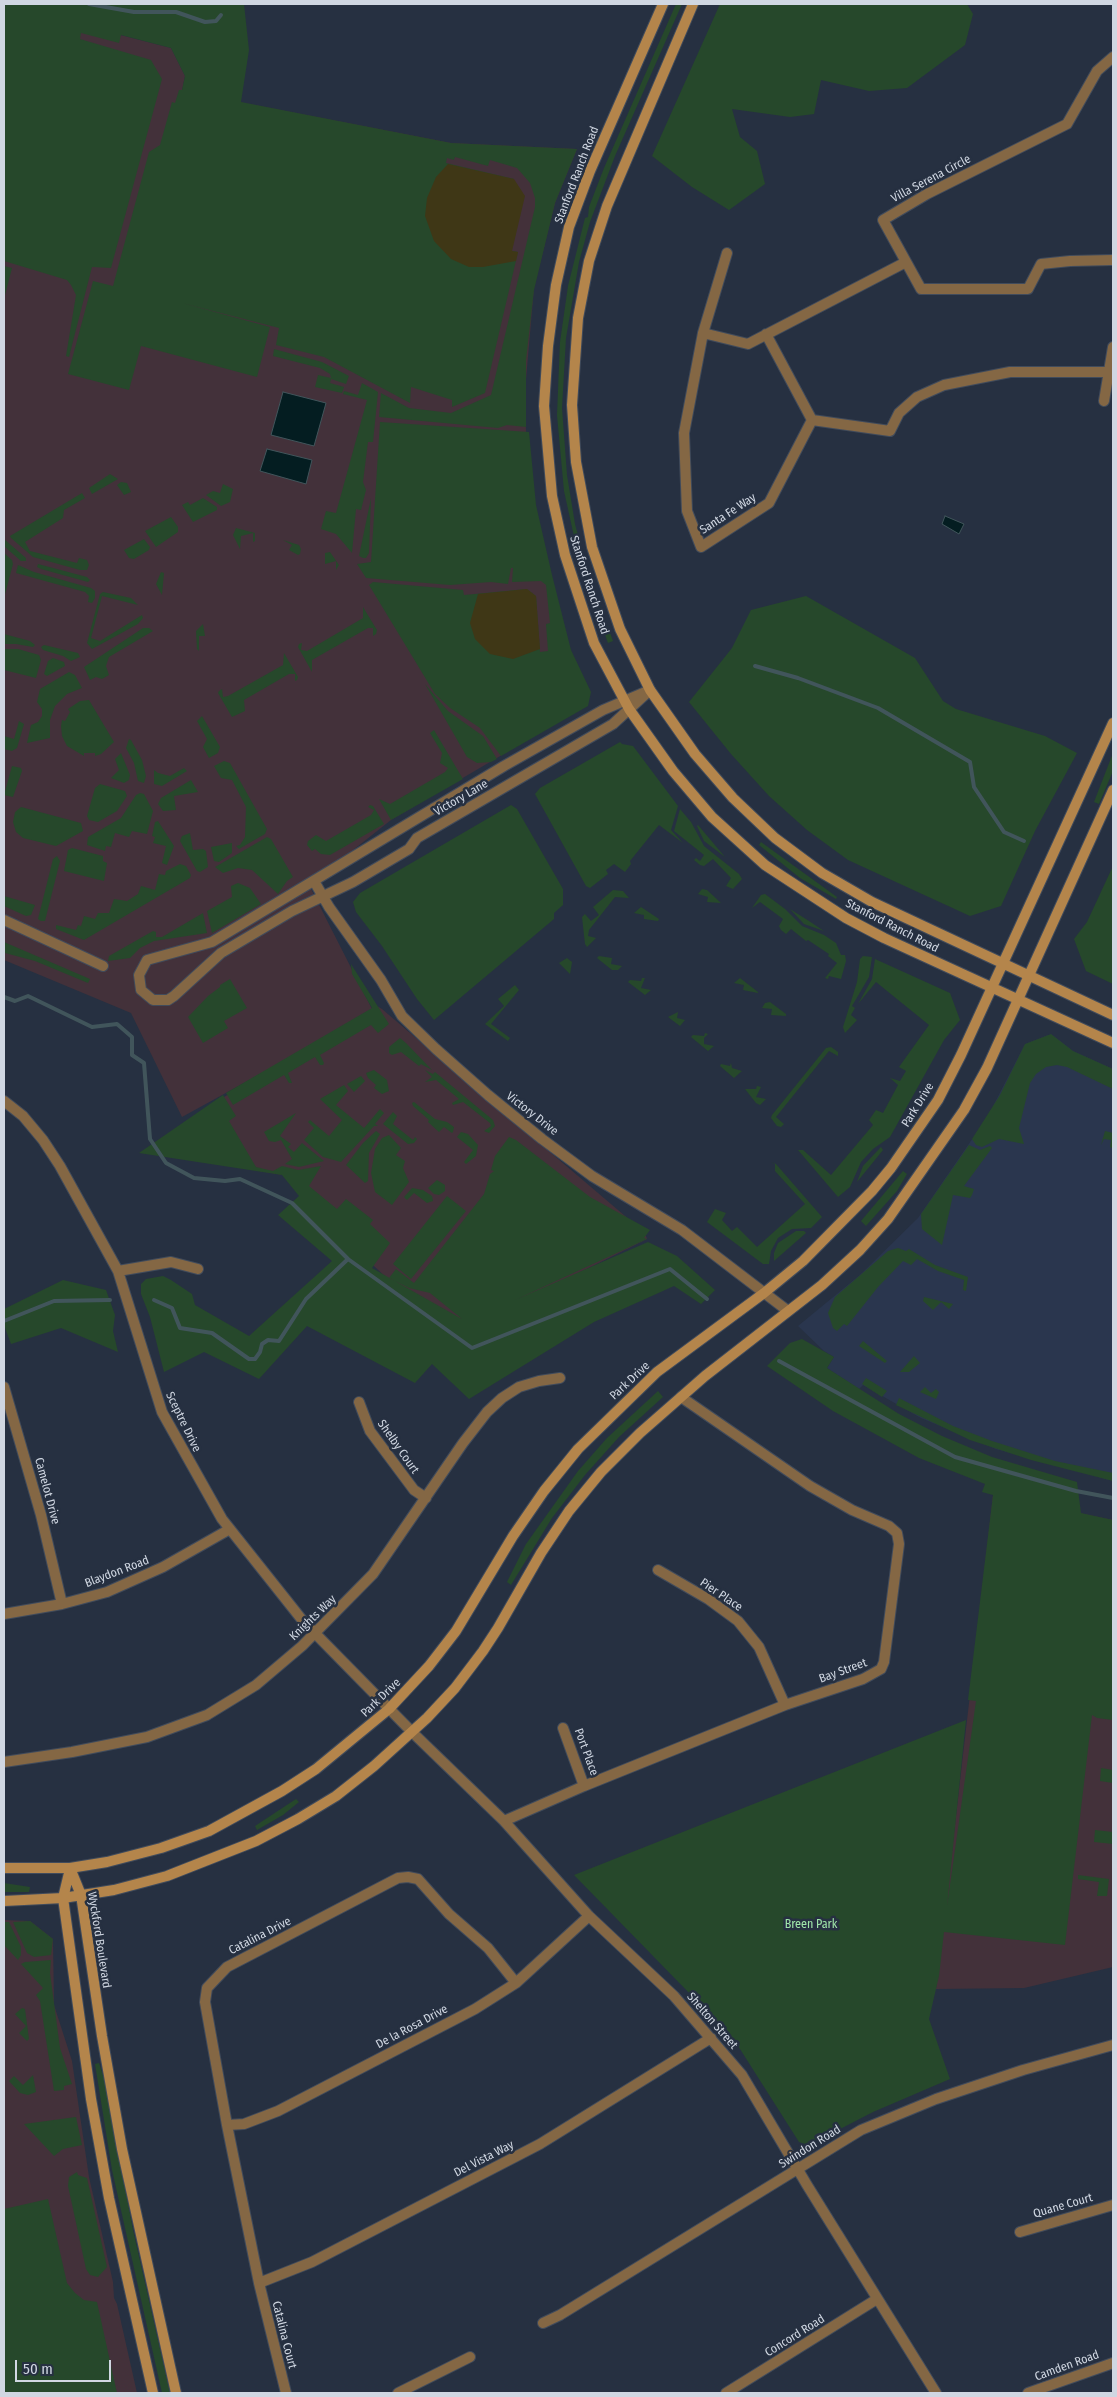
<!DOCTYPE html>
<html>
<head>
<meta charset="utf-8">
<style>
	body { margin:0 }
	#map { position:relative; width:1117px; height:2397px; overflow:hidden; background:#263041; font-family:"Fira Sans Condensed",sans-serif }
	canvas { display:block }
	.frame { position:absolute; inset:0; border:5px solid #d0d7e2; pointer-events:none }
	.scale { position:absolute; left:15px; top:2360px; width:96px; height:22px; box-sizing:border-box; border:2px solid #d0d7e2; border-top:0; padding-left:6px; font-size:15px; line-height:18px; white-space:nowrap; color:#d0d7e2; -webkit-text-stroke:4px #263041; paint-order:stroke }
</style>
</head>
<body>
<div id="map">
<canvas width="1117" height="2397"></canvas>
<div class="frame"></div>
<div class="scale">50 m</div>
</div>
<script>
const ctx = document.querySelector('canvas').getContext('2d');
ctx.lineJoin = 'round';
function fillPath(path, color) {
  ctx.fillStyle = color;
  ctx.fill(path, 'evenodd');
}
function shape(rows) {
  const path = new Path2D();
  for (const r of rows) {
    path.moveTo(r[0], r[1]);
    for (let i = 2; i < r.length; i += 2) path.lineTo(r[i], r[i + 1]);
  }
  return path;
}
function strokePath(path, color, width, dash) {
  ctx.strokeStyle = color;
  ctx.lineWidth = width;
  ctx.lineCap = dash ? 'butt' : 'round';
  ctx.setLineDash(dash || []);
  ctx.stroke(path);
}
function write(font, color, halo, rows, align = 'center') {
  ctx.font = font + ' "Fira Sans Condensed",sans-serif';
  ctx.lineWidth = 5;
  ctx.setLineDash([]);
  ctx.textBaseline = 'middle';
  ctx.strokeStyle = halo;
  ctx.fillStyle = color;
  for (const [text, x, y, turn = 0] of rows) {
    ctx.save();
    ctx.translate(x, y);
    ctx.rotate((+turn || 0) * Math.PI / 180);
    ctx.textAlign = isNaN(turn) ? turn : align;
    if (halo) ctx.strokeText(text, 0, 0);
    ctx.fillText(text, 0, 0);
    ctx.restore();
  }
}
const built = shape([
	[1051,1034,1073,1051,1113,1069,1113,1481,996,1449,921,1418,863,1385,859,1389,827,1368,834,1357,824,1351,798,1326,860,1275,918,1218,988,1116,1025,1044]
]);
const education = shape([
	[4,5,171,48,185,76,182,91,451,143,577,149,555,203,534,288,525,391,526,432,533,500,572,661,531,738,391,820,309,885,372,1009,377,1006,382,1009,645,1233,647,1239,472,1326,393,1284,300,1196,283,1175,241,1168,206,1108,275,1066,182,1117,131,1013,4,960],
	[993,1495,1113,1520,1113,1967,1024,1988,936,1989],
	[4,1920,30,1921,53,1939,54,2005,72,2061,89,2177,113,2282,114,2298,117,2304,137,2393,4,2393]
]);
const green = shape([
	[4,4,244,4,249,50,241,102,451,143,577,149,555,203,534,290,526,360,526,427,507,425,498,428,379,417,381,393,409,408,451,413,491,395,535,207,535,198,530,183,517,168,490,160,488,166,455,157,454,160,447,158,446,163,514,179,512,251,518,252,485,393,452,407,452,400,411,387,410,403,324,357,276,345,279,328,182,303,270,327,257,377,141,346,129,390,68,374,93,281,113,286,149,152,160,145,172,102,175,103,179,90,182,90,185,76,171,48,121,35,119,43,81,33,80,39,151,60,162,79,111,268,92,267,69,357,66,356,76,295,71,285,67,280,4,261],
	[676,4,682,4,615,156,590,222,579,262,566,338,562,408,567,475,575,524,589,576,613,641,608,643,581,568,564,491,557,415,560,342,568,286,585,218,588,217,589,207,604,168],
	[720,4,967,4,973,14,965,45,907,88,869,91,821,80,814,114,790,117,732,109,740,137,757,151,765,184,729,210,692,187,652,156],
	[4,266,12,268,4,299],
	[274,349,322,362,349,376,346,384,331,379,330,383,344,387,342,393,315,387,318,375,331,378,330,374,320,368,273,356],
	[362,383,378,392,373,442,368,442,363,482,366,490,361,510,356,509,352,553,336,534,321,529,326,511,336,513,367,400,343,394,344,391,358,395],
	[380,422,529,432,536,505,552,575,571,650,591,692,588,706,501,756,480,728,450,708,435,694,369,585,373,582,463,590,464,595,527,589,536,596,540,652,548,651,546,624,550,623,546,585,541,581,512,582,513,568,511,568,508,584,491,582,450,585,366,578,357,564,371,562],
	[110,474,118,479,92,494,89,488],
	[121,482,127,483,131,492,124,495,117,485],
	[223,484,233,489,230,502,221,506,206,495,213,491,220,493],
	[82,493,85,498,64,510,63,518,25,542,30,551,77,563,79,558,87,560,89,565,87,570,80,570,33,557,11,538,10,536],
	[203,498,217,507,217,510,193,522,182,505,188,502,190,505],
	[371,498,369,553,366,558,363,558,359,556],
	[171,517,178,527,178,532,156,547,145,531],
	[236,528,255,533,255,541,253,542,253,533,241,536,240,549,233,535],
	[4,539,26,558,26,561,21,561,5,547],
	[144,539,150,547,149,550,134,559,129,558,124,550],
	[283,540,299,545,301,549,300,554,298,555,289,550,292,545],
	[330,552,339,565,336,570,336,561,325,564,325,553],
	[4,553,12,560,13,564,4,598],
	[38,564,87,577,90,580,88,582,41,569,37,567],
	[18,565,34,572,91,588,95,591,95,598,92,603,88,602,89,596,85,592,16,573],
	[161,572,164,573,162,595,156,584],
	[103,592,131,598,138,605,102,596,91,638,100,641,142,615,143,618,138,624,92,649,87,643,100,594],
	[806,596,915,658,943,701,956,709,1045,736,1077,753,1035,831,1001,906,970,916,848,860,807,830,769,796,731,754,689,702,732,648,751,610],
	[363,607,377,630,376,634,373,636,373,628,368,628,312,660,312,672,298,647,299,644,302,643,301,650,307,651,363,618],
	[203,624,205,636,199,636,199,651,197,649,196,631],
	[143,628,149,628,153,631,109,657,106,666,109,675,102,679,96,677,90,680,84,667],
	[4,634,30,641,35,645,33,647,16,644,4,644],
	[44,645,78,653,80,657,71,661,63,656,43,650,41,647],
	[4,649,18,649,39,655,41,660,36,678,4,670],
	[284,653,298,677,297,680,295,681,295,674,289,674,244,700,245,711,232,717,218,693,219,691,222,689,223,697,228,696,283,665],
	[53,658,64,662,65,666,47,676,44,674,48,661],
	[69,672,75,675,82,688,67,694,55,706,50,720,50,738,27,743,31,725,38,722,42,716,42,709,37,702,40,689],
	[425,684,448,711,483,736,497,759,491,762,477,763,467,757],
	[89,700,114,742,101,754,95,756,95,753,84,753,84,756,67,746,62,736,61,726,62,720,65,721,70,712,68,709,80,701],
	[202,716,220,747,218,753,209,758,203,747,207,739,197,721],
	[19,721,24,724,17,748,12,751,4,749,4,736,14,739],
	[434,730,463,779,391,820,379,799,390,804,445,772,448,768,440,763,442,753,430,733],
	[129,739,131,740,142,760,146,776,144,783,138,781,134,763,126,748],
	[620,742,622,744,633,746,678,806,671,830,683,843,659,825,630,861,631,864,625,872,614,864,606,870,608,874,590,888,586,886,535,794,540,788],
	[121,753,130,775,129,780,124,783,111,778,119,770,115,759],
	[1113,753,1113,771,1099,804,1094,802],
	[224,761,230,763,267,829,265,834,239,849,236,846,240,845,245,837,246,807,232,780,221,778,214,766],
	[12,766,21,768,22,771,13,797,4,795],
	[184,768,187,771,162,786,154,784,154,770,158,773,170,776],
	[191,780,198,792,174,796,176,810,163,811,158,804,161,798],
	[100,784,125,791,127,796,117,811,98,822,89,820,87,816,95,788],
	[140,793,144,794,153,811,147,834,132,831,129,837,115,833,111,847,106,846,105,851,87,845,88,837,121,818,136,795],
	[370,805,373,806,384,824,330,855,321,854,315,849,312,851,307,845,308,841,316,835,326,841,371,815,374,810,368,807],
	[511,805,517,809,563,889,563,905,554,913,554,919,434,1020,417,999,382,946,356,912,353,902,360,893],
	[21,807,81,823,83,831,56,846,23,838,16,832,13,822,15,812],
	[680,809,691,822,704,846,739,874,742,879,733,889,726,886,731,878,713,859,704,866,700,865,694,860,696,858,700,861,704,855,674,831],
	[158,821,174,846,167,865,162,863,166,846,153,843,155,837,152,836,155,822],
	[697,826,698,825,725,857,704,841],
	[190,833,193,850,203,849,206,851,208,867,200,872,197,871,180,841,182,836],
	[267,837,271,839,293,877,287,881,278,894,252,870,238,868,223,873,215,867],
	[761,842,837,897,836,899,800,878,759,845],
	[232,843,232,853,219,862,214,861,211,847],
	[72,848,103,856,103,861,107,863,104,881,64,871,68,850],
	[57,856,60,861,45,921,41,921,38,919,53,859],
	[180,864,186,866,191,875,190,878,84,940,56,929,56,925,76,930,78,925,81,926,84,916,95,919,98,913,109,913,114,899,127,901,138,894,141,886,155,890,159,874,165,875,166,871],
	[1113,866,1113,984,1086,971,1074,939,1087,922],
	[238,883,250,888,261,904,212,933,207,911,232,897,231,886],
	[702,889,707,890,721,903,707,902,708,897,698,894],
	[613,890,623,891,629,898,615,897,589,930,588,936,596,938,587,947,585,944,582,917,585,914,591,921,599,915,593,907],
	[765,894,785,909,802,926,824,935,836,943,841,955,845,955,846,961,841,979,829,976,828,979,825,978,837,963,828,956,829,954,808,940,806,941,791,929,786,934,781,930,779,926,783,919,760,902,752,908,761,895],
	[4,896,35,905,31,915,26,916,4,906],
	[641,907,659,919,658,921,644,919,644,915,634,913],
	[790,909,809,921,824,931,804,924],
	[203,913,207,933,154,941,140,948,130,958,108,961,109,956,153,931,156,932,156,937,162,937],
	[4,942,90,979,88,983,35,961,5,953],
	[599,956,612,958,611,964,622,966,618,970,612,970,597,958],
	[863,956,872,957,869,977,852,1006,855,1008,851,1015,857,1020,845,1033,843,1027,857,982,860,959],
	[567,958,572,962,570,974,559,963],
	[875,959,950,993,960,1020,944,1040,890,1137,873,1149,861,1162,850,1187,838,1197,798,1150,803,1150,831,1175,873,1125,869,1120,876,1110,883,1113,898,1085,890,1078,900,1081,906,1071,899,1067,929,1025,876,982,858,1004,872,979],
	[351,964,389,1024,378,1033,371,1025,320,1055,324,1063,323,1065,320,1065,315,1057,288,1073,292,1083,289,1083,284,1075,233,1105,226,1093,372,1008,352,974],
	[642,978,645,978,641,988,651,990,645,995,628,982,630,980,641,981],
	[740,978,758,992,758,993,743,990,744,985,734,983],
	[230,979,247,1008,224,1021,228,1028,203,1043,188,1017,208,996,220,987,220,985],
	[515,985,519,990,491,1024,510,1038,508,1041,485,1024,504,1006,498,999],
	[770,1002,786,1014,786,1016,771,1015,772,1009,762,1008,765,1003],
	[678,1012,677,1018,685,1020,680,1026,668,1017],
	[705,1033,708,1034,704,1038,704,1044,714,1046,708,1051,691,1037,693,1035,704,1036],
	[1051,1034,1073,1051,1113,1069,1113,1089,1067,1067,1057,1065,1046,1067,1036,1074,1030,1083,1019,1128,1024,1144,999,1139,982,1147,976,1145,972,1139,1000,1095,1025,1044],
	[400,1038,406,1043,432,1070,421,1064,419,1066,401,1052,392,1055,389,1053,389,1047],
	[831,1047,838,1052,838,1056,829,1051,776,1117,784,1124,781,1127,777,1126,771,1118,772,1115,826,1048],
	[731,1063,732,1068,742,1071,734,1078,720,1066,721,1064,730,1066],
	[374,1070,387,1080,389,1091,382,1094,374,1088,376,1085,368,1078,366,1073],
	[425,1070,433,1074,435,1072,493,1120,495,1126,489,1133,484,1131,491,1126,490,1123,463,1102,453,1105,452,1103,459,1099,436,1080,425,1082,432,1077],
	[361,1076,365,1081,354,1092,347,1084],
	[344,1085,348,1091,336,1105,364,1128,380,1109,384,1113,375,1124,378,1126,374,1126,341,1162,323,1157,304,1140,314,1128,308,1122,310,1120,329,1136,342,1120,320,1099],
	[757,1086,761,1087,756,1097,766,1099,760,1105,756,1103,745,1089,756,1089],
	[223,1095,236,1116,229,1121,256,1167,273,1171,282,1166,298,1170,321,1166,309,1186,337,1209,346,1199,373,1220,370,1224,390,1243,372,1268,462,1319,430,1293,409,1288,389,1278,396,1269,414,1283,484,1194,490,1174,494,1171,491,1170,495,1156,509,1137,516,1140,590,1197,650,1230,644,1238,647,1239,515,1300,648,1242,677,1256,715,1290,701,1304,674,1286,594,1322,469,1399,432,1364,415,1383,307,1326,259,1379,204,1352,164,1372,150,1317,141,1294,141,1284,146,1279,163,1276,171,1280,192,1294,195,1305,249,1336,332,1261,278,1215,299,1196,282,1175,139,1153],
	[414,1102,435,1119,447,1122,454,1127,453,1132,452,1133,444,1127,439,1132,428,1122,429,1120,413,1106,412,1103],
	[393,1112,397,1116,393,1124,413,1140,415,1137,417,1139,414,1143,408,1144,383,1124],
	[296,1113,280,1136,291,1144,288,1147,294,1152,302,1143,324,1161,299,1167,285,1164,292,1159,281,1140,275,1142,269,1141,264,1132],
	[376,1131,380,1134,369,1153,368,1181,365,1183,346,1165,363,1143],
	[1105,1131,1113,1133,1112,1148,1110,1147,1111,1140,1104,1139,1101,1145],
	[461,1132,468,1134,478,1145,476,1156,466,1164,464,1162,473,1150,457,1137],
	[389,1135,401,1148,396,1155,405,1161,403,1168,409,1182,392,1205,375,1192,371,1173,375,1149,382,1138],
	[969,1145,980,1150,990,1146,992,1148,964,1186,974,1189,972,1195,970,1198,953,1195,942,1245,922,1229,921,1214],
	[881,1147,883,1150,857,1182,863,1166],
	[771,1162,776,1164,822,1217,811,1228,792,1229,778,1238,771,1251,769,1264,763,1264,707,1222,715,1209,726,1213,722,1220,732,1231,737,1227,757,1247,805,1204,775,1171,775,1164],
	[903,1171,907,1174,897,1191,866,1226,861,1221],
	[437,1180,445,1185,445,1191,439,1195,434,1194,428,1188],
	[412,1188,423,1190,432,1196,433,1201,427,1203,414,1193,407,1200,404,1197],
	[447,1196,466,1211,411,1279,393,1264],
	[796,1231,804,1231,806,1233,774,1261,774,1253,778,1243],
	[898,1248,906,1251,909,1249,935,1265,968,1277,966,1291,963,1290,964,1280,938,1271,917,1259,911,1265,903,1261,878,1287,847,1326,844,1324,837,1331,833,1328,828,1313,835,1297,888,1251],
	[63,1280,106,1290,115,1315,113,1331,118,1352,61,1328,11,1344,4,1325,4,1309],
	[924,1297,953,1304,949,1309,941,1302,933,1310,923,1301],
	[802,1339,834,1357,827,1368,899,1414,942,1436,992,1457,1077,1482,1081,1513,1113,1520,1113,1720,1097,1718,1092,1715,1065,1945,944,1932,939,1976,929,2019,950,2079,873,2112,811,2144,805,2144,799,2142,733,2038,574,1875,966,1720,947,1906,976,1701,968,1700,993,1495,982,1492,985,1484,919,1458,833,1411,767,1366,790,1343],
	[863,1341,887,1361,885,1363,859,1346],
	[914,1356,920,1363,909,1372,900,1372],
	[866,1378,887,1391,882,1397,862,1384],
	[925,1387,931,1393,936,1389,939,1392,936,1399,920,1392],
	[658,1391,663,1397,619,1437,585,1475,552,1518,511,1585,507,1582,526,1544,578,1471,607,1438],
	[899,1398,953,1426,992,1441,1055,1461,1113,1473,1113,1481,1031,1460,970,1440,896,1405],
	[1101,1768,1113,1770,1113,1783,1100,1781],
	[296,1799,299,1802,283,1815,257,1830,255,1826],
	[1095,1830,1113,1832,1113,1844,1094,1842],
	[1078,1875,1109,1879,1107,1896,1097,1896,1099,1882,1078,1879],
	[4,1883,30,1887,29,1892,4,1892],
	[30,1921,53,1939,51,1955,34,1957,27,1953,13,1922],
	[4,1922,9,1922,21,1947,21,1955,18,1960,4,1945],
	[51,1960,50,1973,60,2048,72,2084,64,2086,64,2090,54,2091,40,2001,36,1995,43,1988,21,1964,25,1962],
	[22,2008,25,2009,29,2039,27,2041,19,2033,26,2026,15,2014],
	[99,2063,105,2082,133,2230,170,2393,162,2393,112,2170,95,2064],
	[33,2075,36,2092,28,2095,20,2093,9,2081,14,2076,23,2085],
	[76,2117,82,2145,63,2149,54,2156,24,2124],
	[77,2172,78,2175,87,2178,107,2267,98,2277,90,2275,86,2269,68,2186,69,2177],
	[48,2199,67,2283,75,2293,84,2300,97,2302,117,2393,4,2393,4,2209]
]);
const sand = shape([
	[448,164,514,179,525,196,512,251,518,252,516,261,483,267,469,267,451,259,434,241,425,216,427,198,436,177],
	[527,589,536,596,540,649,513,659,490,654,475,639,470,623,478,594]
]);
const water = shape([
	[283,392,326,403,314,446,271,435,283,392],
	[267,449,312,460,306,484,260,471,267,449],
	[945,516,964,524,959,534,942,524,945,516]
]);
const stream = shape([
	[89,4,134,12,176,12,205,22,216,21,221,15],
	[755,666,798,678,878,708,970,762,974,787,1004,832,1024,841],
	[4,997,15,1001,28,996,92,1027,117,1024,132,1037,132,1055,144,1063,150,1139,166,1163,194,1178,225,1181,240,1179,292,1203,348,1259,472,1348,670,1269,707,1299],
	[154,1300,172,1308,180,1328,212,1333,249,1359,255,1359,260,1352,262,1344,268,1340,279,1341,306,1299,348,1259],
	[4,1321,54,1301,110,1300],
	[779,1361,955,1457,1076,1491,1113,1498]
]);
const street = shape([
	[1113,57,1097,71,1067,124,927,194,883,220,921,289,1028,289,1041,264,1070,261,1113,260],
	[906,262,748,344,703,333,684,433,687,511,701,547,769,503,812,420,890,431,899,413,917,397,944,385,1010,372,1113,372],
	[703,333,727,253],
	[766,334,812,420],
	[1104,401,1113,347],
	[650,690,613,724,417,838,409,849,353,882,292,911,221,953,174,996,168,1000,153,1000,141,990,139,975,147,960,212,942,504,766,603,710,650,690],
	[314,881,329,907,381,980,402,1016,436,1049,488,1095,542,1139,592,1176,682,1230,788,1311],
	[4,920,103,966],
	[4,1101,23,1116,43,1140,60,1166,118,1271,162,1412,222,1519,303,1621,412,1732,504,1821,589,1916,674,1996,742,2075,807,2185,936,2393],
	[118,1271,171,1262,198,1269],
	[4,1387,41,1515,62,1604],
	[359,1402,370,1431,414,1490,426,1498],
	[658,1570,708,1599,738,1621,759,1647,785,1705],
	[4,1614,62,1604,107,1592,163,1567,230,1529],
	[563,1728,584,1786],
	[4,1762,72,1752,147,1737,207,1715,256,1685,302,1646,373,1574,463,1443,487,1412,502,1398,519,1387,539,1381,560,1378],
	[504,1821,584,1786,785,1705,863,1679,881,1669,884,1662,899,1544,897,1533,889,1526,852,1510,810,1486,681,1397],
	[227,2125,244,2124,278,2111,475,2009,516,1983,589,1916],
	[1020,2232,1113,2205],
	[259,2283,312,2262,540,2144,711,2038],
	[543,2323,560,2315,861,2130,936,2099,1023,2070,1113,2045],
	[286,2393,259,2283,227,2125,205,2002,207,1988,227,1967,398,1878,408,1877,418,1879,449,1914,488,1948,516,1983],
	[398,2393,470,2357],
	[726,2393,877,2299],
	[1028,2393,1113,2363]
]);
const secondary = shape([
	[663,4,590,171,569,227,556,285,548,346,544,406,552,496,565,555,594,643,629,709,673,771,712,817,765,865,846,918,884,938,1113,1043],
	[693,4,607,206,589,261,578,318,572,405,576,462,592,547,620,629,650,690,695,754,733,798,775,838,822,873,872,902,1113,1015],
	[4,1868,70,1868,107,1862,161,1848,209,1831,282,1791,316,1769,389,1709,429,1666,456,1631,513,1536,544,1491,578,1449,657,1372,764,1293,803,1261,872,1191,891,1168,938,1100,961,1055,1113,723],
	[70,1868,81,1895,102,2036,122,2149,176,2393],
	[70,1869,63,1898,91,2099,109,2198,153,2393],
	[4,1901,63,1898,114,1890,167,1876,256,1841,298,1819,336,1796,374,1766,427,1718,455,1688,483,1651,498,1628,541,1553,569,1511,601,1472,640,1433,705,1376,822,1285,860,1250,888,1219,964,1110,987,1068,1113,790]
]);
const streetNames = [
	["Stanford Ranch Road",577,175,-69],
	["Villa Serena Circle",931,179,-28],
	["Santa Fe Way",728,514,-33],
	["Stanford Ranch Road",589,585,72],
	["Victory Lane",461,798,-30],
	["Stanford Ranch Road",892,926,27],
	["Park Drive",918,1105,-58],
	["Victory Drive",532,1114,38],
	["Park Drive",630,1381,-43],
	["Sceptre Drive",183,1422,64],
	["Shelby Court",398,1447,55],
	["Camelot Drive",47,1491,75],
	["Blaydon Road",117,1572,-21],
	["Pier Place",721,1595,34],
	["Knights Way",313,1618,-44],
	["Bay Street",843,1671,-20],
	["Park Drive",381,1698,-44],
	["Port Place",586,1752,70],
	["Catalina Drive",260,1936,-27],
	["Wyckford Boulevard",99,1940,81],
	["Shelton Street",712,2021,49],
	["De la Rosa Drive",412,2027,-28],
	["Swindon Road",810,2147,-32],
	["Del Vista Way",484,2159,-27],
	["Quane Court",1063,2206,-16],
	["Catalina Court",284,2335,76],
	["Concord Road",795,2336,-32],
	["Camden Road",1067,2366,-20]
];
const parkNames = [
	["Breen Park",811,1925]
];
fillPath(built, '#2a364e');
fillPath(education, '#43313a');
fillPath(green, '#26482b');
fillPath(sand, '#3f3716');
fillPath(water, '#041d21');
strokePath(water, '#41555b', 1);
strokePath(stream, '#41555b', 4);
strokePath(street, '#414b5b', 12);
strokePath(secondary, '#414b5b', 12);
strokePath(street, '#846744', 10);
strokePath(secondary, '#b4854b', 10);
write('12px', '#d0d7e2', '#263041', streetNames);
write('12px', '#a0e6a9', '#263041', parkNames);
</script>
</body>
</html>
